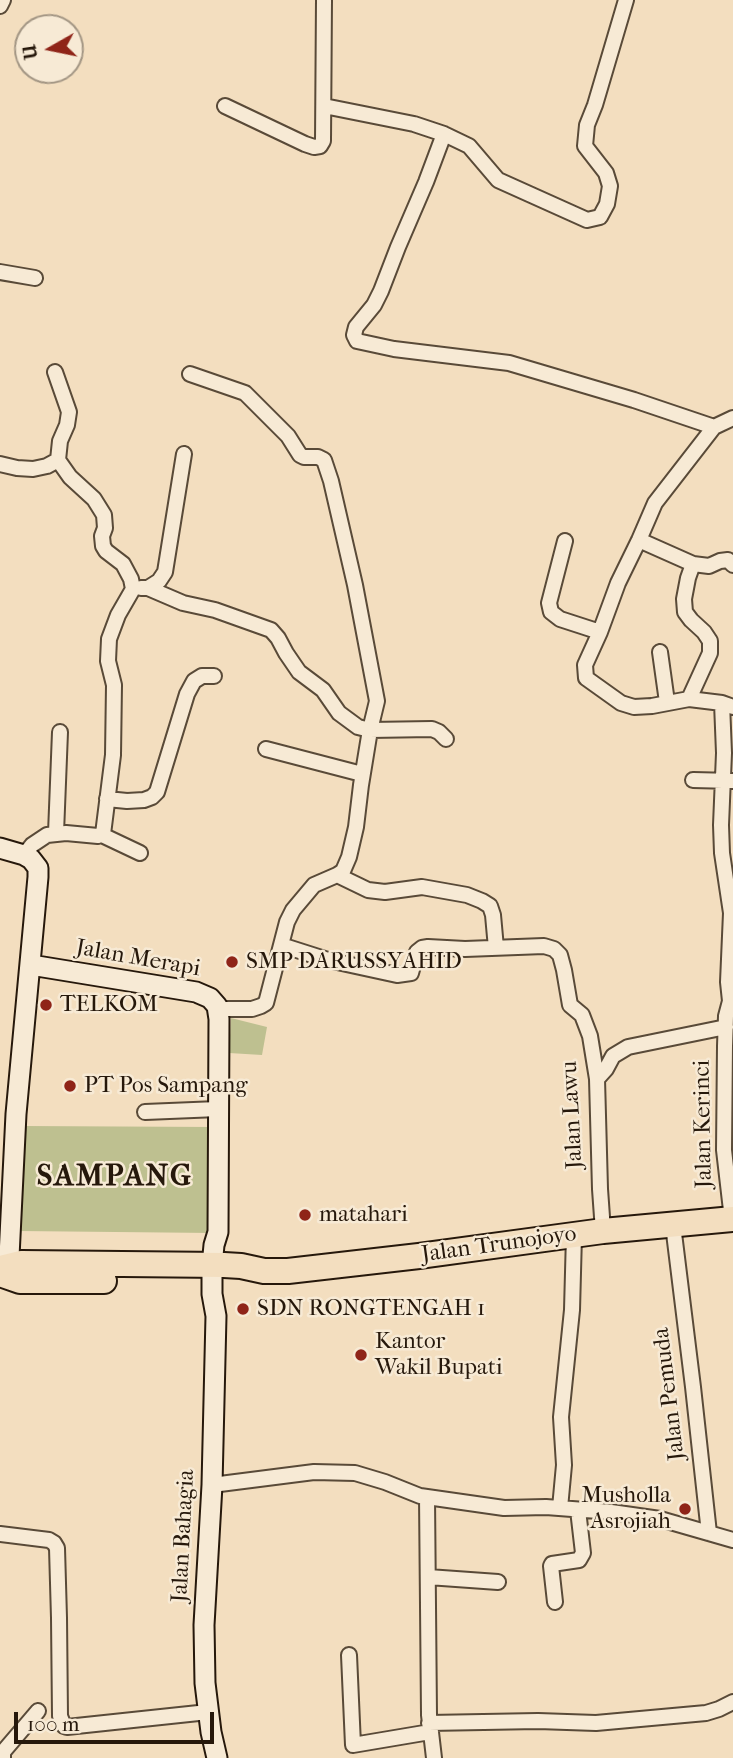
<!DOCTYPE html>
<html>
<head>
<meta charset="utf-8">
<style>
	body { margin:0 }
	#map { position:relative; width:733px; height:1758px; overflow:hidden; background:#f3debf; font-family:"IM FELL French Canon",serif }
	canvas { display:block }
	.north { position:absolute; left:14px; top:14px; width:70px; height:70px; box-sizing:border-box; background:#f7ead5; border:2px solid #a39684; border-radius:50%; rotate:261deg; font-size:19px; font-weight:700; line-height:28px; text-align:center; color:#26180b }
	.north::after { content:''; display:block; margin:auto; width:24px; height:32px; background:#8f2418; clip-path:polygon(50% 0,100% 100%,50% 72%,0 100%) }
	.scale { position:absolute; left:14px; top:1712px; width:200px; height:32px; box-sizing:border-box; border:4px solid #26180b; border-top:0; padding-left:9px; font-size:21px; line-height:24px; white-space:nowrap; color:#26180b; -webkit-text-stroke:5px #f7ead5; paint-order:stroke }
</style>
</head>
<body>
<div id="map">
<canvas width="733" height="1758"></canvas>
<div class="north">U</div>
<div class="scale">100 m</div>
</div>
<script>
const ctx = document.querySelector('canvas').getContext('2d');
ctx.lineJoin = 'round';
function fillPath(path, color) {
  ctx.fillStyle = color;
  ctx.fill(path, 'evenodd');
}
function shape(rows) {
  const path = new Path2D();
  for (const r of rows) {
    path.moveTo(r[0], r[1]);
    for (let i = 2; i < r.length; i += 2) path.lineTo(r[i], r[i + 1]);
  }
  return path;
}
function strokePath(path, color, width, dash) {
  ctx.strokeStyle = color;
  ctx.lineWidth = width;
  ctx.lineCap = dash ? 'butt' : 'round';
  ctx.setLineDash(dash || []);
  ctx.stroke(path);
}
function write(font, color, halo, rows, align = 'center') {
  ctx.font = font + ' "IM FELL French Canon",serif';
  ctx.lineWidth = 5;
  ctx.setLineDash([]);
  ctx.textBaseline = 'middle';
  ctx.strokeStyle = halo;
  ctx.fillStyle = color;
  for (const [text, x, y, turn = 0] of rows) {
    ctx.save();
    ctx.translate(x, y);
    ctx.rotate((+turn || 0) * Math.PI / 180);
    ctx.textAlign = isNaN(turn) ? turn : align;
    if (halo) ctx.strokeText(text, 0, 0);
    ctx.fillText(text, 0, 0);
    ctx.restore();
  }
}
const green = shape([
	[231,1018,267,1027,262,1055,229,1053],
	[24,1126,214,1127,213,1233,18,1231]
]);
const street = shape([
	[0,6,3,0],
	[225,106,305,144,314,147,320,146,323,141,324,0],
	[324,106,414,124,444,134,469,146,498,180,587,220,600,217,607,204,610,186,606,173,585,146,587,125,595,105,626,0],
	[444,134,426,182,398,247,381,291,374,305,356,327,354,335,357,341,394,349,509,363,634,400,714,427],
	[0,272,35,278],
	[55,372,69,412,67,425,60,441,58,460,70,477,94,499,104,515,105,528,102,536,103,546,106,551,123,564,131,579,133,589],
	[190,374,245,393,288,436,300,455,304,457,318,457,324,460,331,481,355,585,377,701,370,730,361,785,356,827,349,857,343,871,337,875,314,885,293,910,287,922,281,945],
	[733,418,714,427,655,503,639,540,618,583,600,632,585,665,586,678,621,703,634,707,652,706,689,699,722,703,733,707],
	[0,464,17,468,33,469,47,466,58,460],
	[639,540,693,564,709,566,720,561,728,560,733,565],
	[565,541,549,603,551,612,560,619,600,632],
	[141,588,148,588,159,581,165,572,184,454],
	[148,588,183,603,215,610,271,630,278,638,286,653,299,672,323,690,339,713,358,727,370,730,432,729,439,732,446,739],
	[660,652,667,702],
	[689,699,710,653,710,641,704,632,691,620,685,612,684,599,688,578,693,564],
	[722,703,724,753,721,825,722,853,731,913,728,982,730,1001,726,1016,725,1046,724,1150,732,1219],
	[266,749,362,774],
	[693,780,733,781],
	[107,799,127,801,144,800,152,797,157,792,187,694,194,681,202,676,214,676],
	[56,833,60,732],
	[102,835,140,853],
	[24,855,32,845,47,835,66,833,98,836,103,834,113,755,114,685,108,661,109,639,118,615,133,589],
	[337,875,368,890,385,892,422,887,467,895,482,901,490,906,493,915,496,948],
	[218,1009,252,1009,261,1006,266,1003,281,945,328,960,397,975,411,973,417,952,422,948,428,947,465,949,544,946,554,949,560,955,564,970,570,1005,582,1015,590,1036,597,1079,600,1189,603,1231],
	[597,1079,606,1069,613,1056,628,1047,726,1027],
	[145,1112,218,1109],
	[673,1225,693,1387,709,1533],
	[212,1485,314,1472,355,1473,385,1482,420,1496,504,1508,546,1507,611,1512,660,1519,733,1540],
	[427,1497,429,1715,434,1758],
	[560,1508,564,1465,561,1417,572,1310,574,1235],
	[0,1534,49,1540,54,1543,57,1548,59,1618,60,1716,64,1726,67,1727,208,1712],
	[428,1577,498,1582],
	[555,1602,551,1566,552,1564,579,1560,583,1553,578,1510],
	[349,1655,353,1745,430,1732],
	[429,1723,538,1721,596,1723,706,1713,719,1709,733,1702],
	[3,1758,3,1752,38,1711]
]);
const secondary = shape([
	[0,848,24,855,31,859,38,868,38,877,16,1114,8,1277],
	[31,965,196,992,210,998,217,1006,219,1019,218,1232,214,1245,212,1266,212,1294,216,1316,212,1485,204,1625,205,1683,211,1732,217,1758]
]);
const highway = shape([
	[0,1268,21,1263,224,1265,241,1266,264,1271,288,1271,419,1256,603,1231,733,1219],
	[0,1274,20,1281,104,1281]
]);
const markers = [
	[232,962,7,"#8f2418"],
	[46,1005,7,"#8f2418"],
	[70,1086,7,"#8f2418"],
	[305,1215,7,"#8f2418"],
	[243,1309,7,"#8f2418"],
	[361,1355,7,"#8f2418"],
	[685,1509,7,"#8f2418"]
];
const streetNames = [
	["Jalan Merapi",138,959,10],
	["Jalan Lawu",573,1115,-93],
	["Jalan Kerinci",704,1124,-91],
	["Jalan Trunojoyo",499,1245,-8],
	["Jalan Pemuda",670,1394,-97],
	["Jalan Bahagia",184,1536,-87]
];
const poiNames = [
	["SMP DARUSSYAHID",246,962],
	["TELKOM",60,1005],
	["PT Pos Sampang",84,1086],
	["matahari",319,1215],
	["SDN RONGTENGAH 1",257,1309],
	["Kantor",375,1342],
	["Wakil Bupati",375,1368],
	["Musholla",671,1496,"right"],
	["Asrojiah",671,1522,"right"]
];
const districtNames = [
	["SAMPANG",115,1178]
];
fillPath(green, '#bec090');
strokePath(street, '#594a38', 18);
strokePath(secondary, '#26180b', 23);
strokePath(highway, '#26180b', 28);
strokePath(street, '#f7ead5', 14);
strokePath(secondary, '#f7ead5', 19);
strokePath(highway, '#f3debf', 24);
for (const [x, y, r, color] of markers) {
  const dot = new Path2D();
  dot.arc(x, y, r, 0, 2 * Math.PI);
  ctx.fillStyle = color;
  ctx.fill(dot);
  strokePath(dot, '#f7ead5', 2.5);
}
write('23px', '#26180b', '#f7ead5', streetNames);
write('23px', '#26180b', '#f7ead5', poiNames, 'left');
ctx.letterSpacing = '2px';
write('bold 30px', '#26180b', '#f7ead5', districtNames);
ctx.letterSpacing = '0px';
</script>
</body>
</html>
